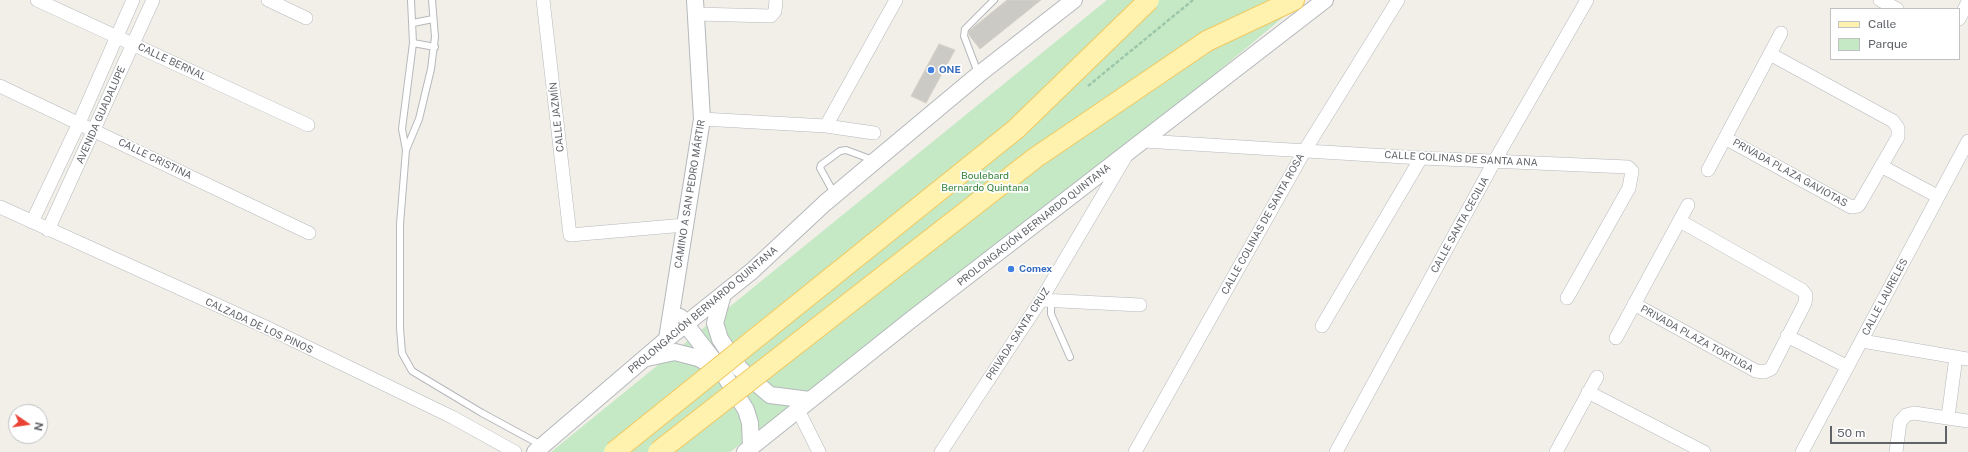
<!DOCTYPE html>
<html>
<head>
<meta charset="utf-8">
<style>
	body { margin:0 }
	#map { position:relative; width:1968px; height:452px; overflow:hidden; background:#f1efe8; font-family:"Public Sans",sans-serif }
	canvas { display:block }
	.legend { position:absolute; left:1830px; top:8px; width:130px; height:52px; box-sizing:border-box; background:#fff; border:1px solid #bfc1c3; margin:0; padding:5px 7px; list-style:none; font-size:12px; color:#5f6368 }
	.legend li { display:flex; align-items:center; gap:8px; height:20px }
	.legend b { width:20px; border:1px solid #bfc1c3 }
	.north { position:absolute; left:8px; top:404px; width:40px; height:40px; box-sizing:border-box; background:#fff; border:1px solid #bfc1c3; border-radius:50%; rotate:103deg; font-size:11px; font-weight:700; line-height:16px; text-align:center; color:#5f6368 }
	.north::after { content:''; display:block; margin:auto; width:14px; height:18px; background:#ea4335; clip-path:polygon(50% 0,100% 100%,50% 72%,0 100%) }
	.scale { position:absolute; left:1830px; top:426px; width:117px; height:18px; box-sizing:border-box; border:2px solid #5f6368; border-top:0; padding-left:5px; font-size:12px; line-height:14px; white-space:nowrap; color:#5f6368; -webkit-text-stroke:3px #fff; paint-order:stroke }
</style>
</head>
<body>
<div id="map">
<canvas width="1968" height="452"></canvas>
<ul class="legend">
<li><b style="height:5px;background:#fff2af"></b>Calle</li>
<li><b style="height:11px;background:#c5e8c5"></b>Parque</li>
</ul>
<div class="north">N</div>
<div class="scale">50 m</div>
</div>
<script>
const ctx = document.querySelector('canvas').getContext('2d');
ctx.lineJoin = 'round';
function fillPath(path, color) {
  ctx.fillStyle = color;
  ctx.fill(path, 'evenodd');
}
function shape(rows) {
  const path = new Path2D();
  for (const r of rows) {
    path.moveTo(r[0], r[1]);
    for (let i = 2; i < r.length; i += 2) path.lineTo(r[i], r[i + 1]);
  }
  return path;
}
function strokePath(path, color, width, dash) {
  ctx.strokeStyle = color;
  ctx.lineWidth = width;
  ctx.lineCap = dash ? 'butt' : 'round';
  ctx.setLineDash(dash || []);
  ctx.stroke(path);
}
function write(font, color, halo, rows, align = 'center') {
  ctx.font = font + ' "Public Sans",sans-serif';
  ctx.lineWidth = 3.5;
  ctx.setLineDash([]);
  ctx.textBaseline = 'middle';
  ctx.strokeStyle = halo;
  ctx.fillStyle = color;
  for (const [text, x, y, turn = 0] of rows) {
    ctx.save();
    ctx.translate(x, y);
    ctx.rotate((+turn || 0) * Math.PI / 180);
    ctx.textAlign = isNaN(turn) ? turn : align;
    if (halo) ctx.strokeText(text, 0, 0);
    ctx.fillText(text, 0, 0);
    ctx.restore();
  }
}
const green = shape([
	[1107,0,1304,0,1027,230,730,452,551,452]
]);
const building = shape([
	[1007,0,1041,0,980,49,969,35,969,31,1007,0],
	[939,44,955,50,926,103,911,96,939,44]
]);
const path = shape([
	[1088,86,1193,0]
]);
const service = shape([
	[411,0,413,43,402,129,406,150,400,224,400,328,402,353,412,371,482,413,541,445],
	[413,23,433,19],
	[413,43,435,47],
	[978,73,964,36,965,29,994,0],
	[406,150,419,119,431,69,435,37,432,0],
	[835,195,820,168,821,165,840,151,846,150,873,160],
	[1051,301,1051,314,1070,357]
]);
const minor = shape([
	[37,0,308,125],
	[268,0,306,18],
	[543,0,570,235,685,225],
	[1880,0,1897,9],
	[696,14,771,16,775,11,776,0],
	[1959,19,1968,2],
	[0,86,309,233],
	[702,119,826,126,874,133],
	[826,126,896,0],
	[1725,138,1851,207,1858,206,1860,203,1898,137,1898,128,1893,121,1770,54],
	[1144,141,1421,158,1628,167,1632,171,1629,188,1567,298],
	[1881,166,1937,196],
	[1708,170,1781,33],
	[0,207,270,329,452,417,515,452],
	[32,222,79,123,133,0],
	[48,230,153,0],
	[1041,300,1140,305],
	[1634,304,1756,371,1764,372,1771,369,1805,303,1806,295,1802,290,1680,221],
	[1322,326,1421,158],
	[1787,336,1846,366],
	[1616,338,1688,205],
	[1862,341,1968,359],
	[1588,392,1704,452],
	[798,410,819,452],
	[1948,417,1956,357],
	[941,452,1041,300,1126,156],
	[1135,452,1305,150,1398,0],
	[1336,452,1494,162,1587,0],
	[1556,452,1597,377],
	[1802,452,1968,141],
	[1896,452,1900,422,1906,415,1914,413,1968,421]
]);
const tertiary = shape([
	[723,294,715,323,720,339,740,369,770,395,810,400],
	[680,317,722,371,746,410,750,423,751,447],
	[667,339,702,119,695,0],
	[647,358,675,352,698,358,717,368],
	[535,452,667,339,752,271,825,203,875,161,978,75,1074,0],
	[745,452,912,319,1325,0]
]);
const primary = shape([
	[1207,41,1294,0]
]);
const primaryBridge = shape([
	[614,452,1016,129,1149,0],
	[658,452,1035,158,1207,41]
]);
const markers = [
	[931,70,4,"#3f7fe0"],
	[1011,269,4,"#3f7fe0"]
];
const streetNames = [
	["CALLE BERNAL",172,62,25],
	["AVENIDA GUADALUPE",101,115,-66],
	["CALLE JAZMÍN",557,117,-96],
	["CALLE CRISTINA",155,159,26],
	["CALLE COLINAS DE SANTA ANA",1461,159,3],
	["PRIVADA PLAZA GAVIOTAS",1790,173,29],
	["CAMINO A SAN PEDRO MÁRTIR",690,194,-81],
	["CALLE COLINAS DE SANTA ROSA",1263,224,-61],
	["PROLONGACIÓN BERNARDO QUINTANA",1034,225,-38],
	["CALLE SANTA CECILIA",1460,225,-61],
	["CALLE LAURELES",1885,297,-62],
	["PROLONGACIÓN BERNARDO QUINTANA",703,310,-40],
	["CALZADA DE LOS PINOS",259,326,25],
	["PRIVADA SANTA CRUZ",1018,334,-57],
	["PRIVADA PLAZA TORTUGA",1697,339,29]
];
const shopNames = [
	["ONE",939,70],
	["Comex",1019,269]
];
const parkNames = [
	["Boulebard",985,176],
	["Bernardo Quintana",985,188]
];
fillPath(green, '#c5e8c5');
fillPath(building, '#cccac5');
strokePath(building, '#d6d1c6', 1);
strokePath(service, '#b5b8bc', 8);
strokePath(minor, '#b5b8bc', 14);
strokePath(tertiary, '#b5b8bc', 18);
strokePath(primary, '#f2c960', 22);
strokePath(path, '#9cc7a9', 2.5, [4, 2]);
strokePath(service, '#fff', 6);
strokePath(minor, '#fff', 13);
strokePath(tertiary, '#fff', 16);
strokePath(primary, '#fff2af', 20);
strokePath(primaryBridge, '#f2c960', 22, []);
strokePath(primaryBridge, '#fff2af', 20);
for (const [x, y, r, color] of markers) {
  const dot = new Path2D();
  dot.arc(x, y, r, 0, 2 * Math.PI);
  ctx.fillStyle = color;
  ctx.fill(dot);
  strokePath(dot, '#fff', 1.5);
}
write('10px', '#5f6368', '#fff', streetNames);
write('bold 10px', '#366cbe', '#fff', shopNames, 'left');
write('10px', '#348238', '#fff', parkNames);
</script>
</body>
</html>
